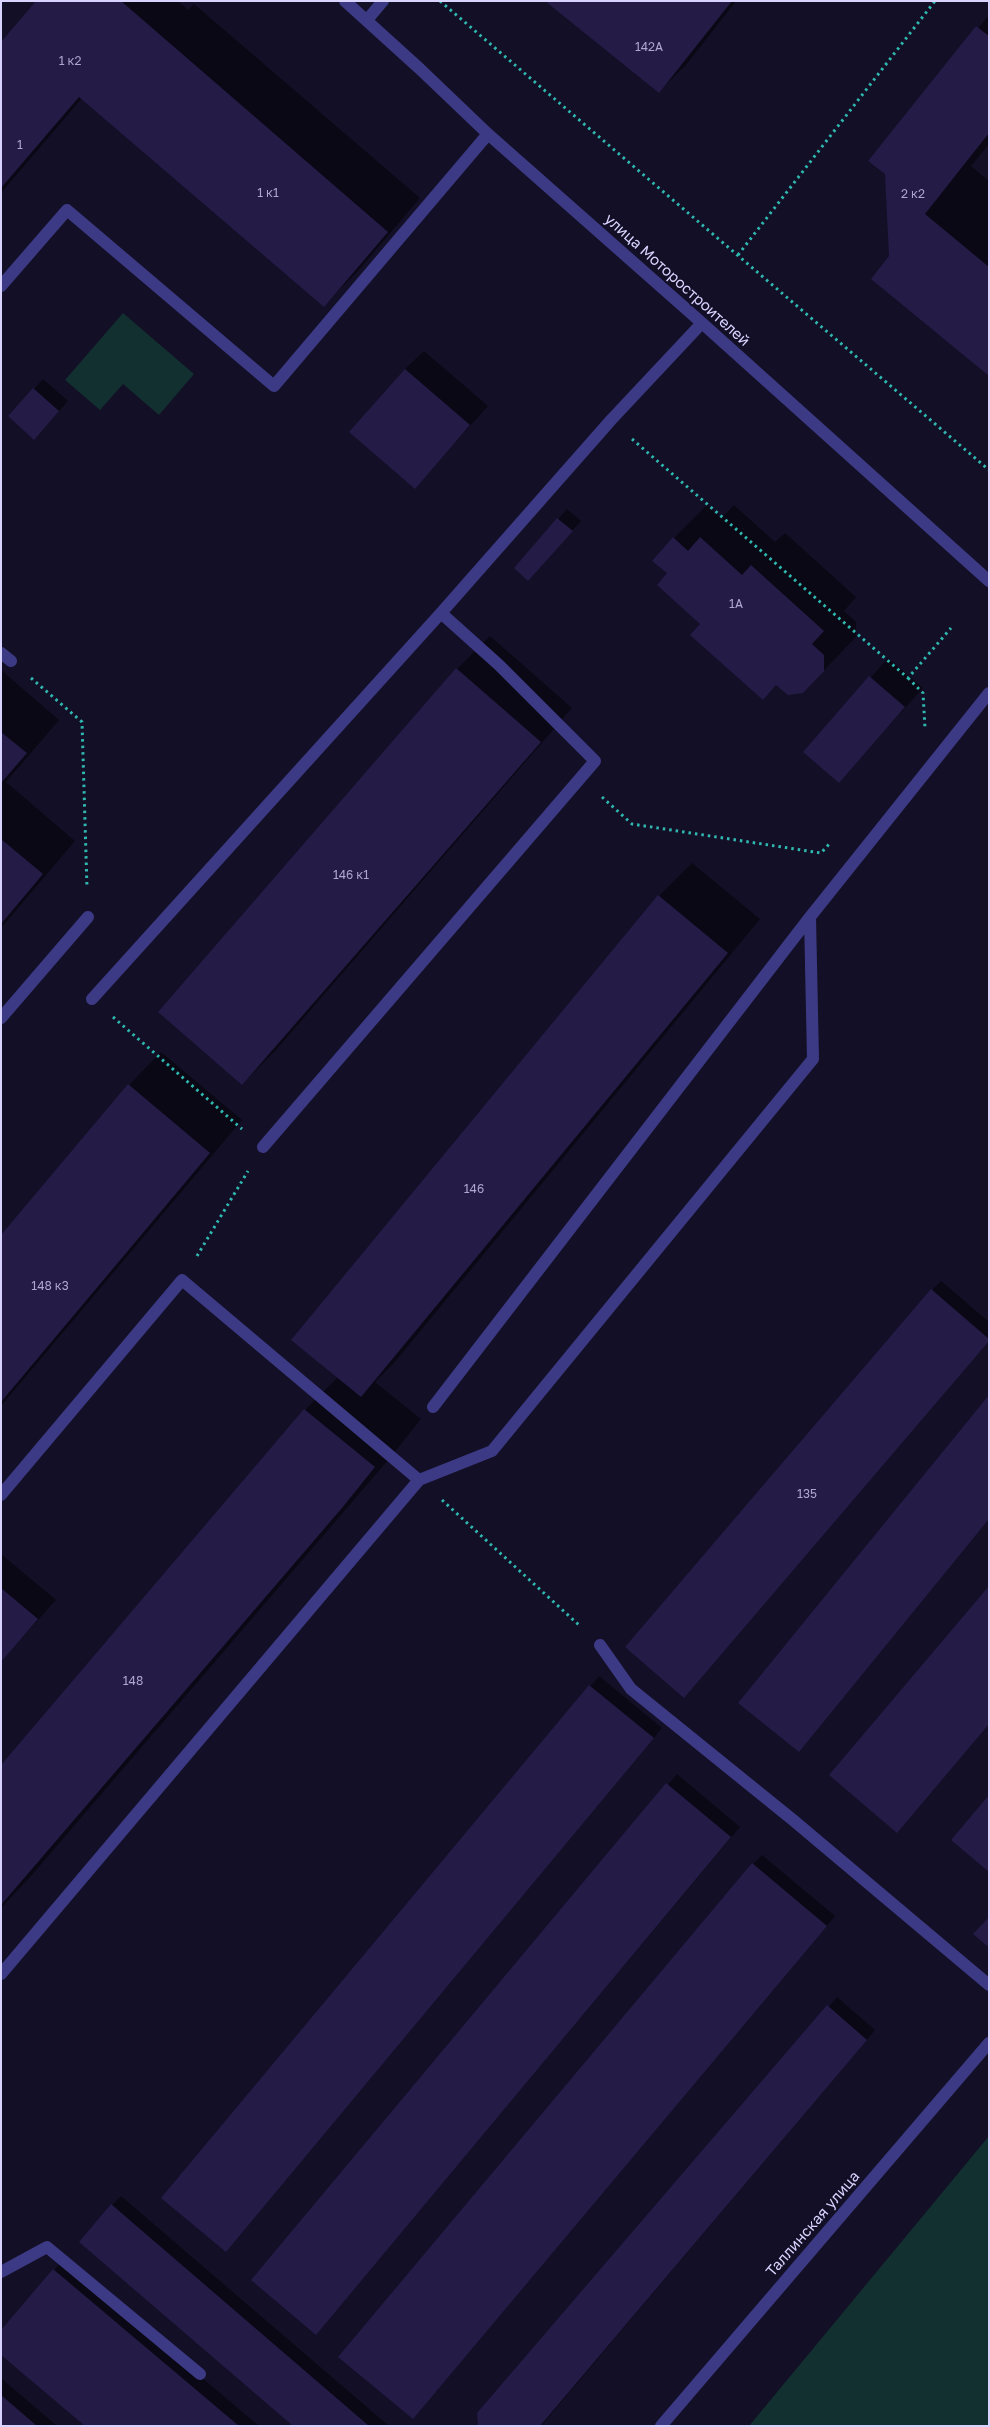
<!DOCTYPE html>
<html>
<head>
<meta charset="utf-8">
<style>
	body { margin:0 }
	#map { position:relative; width:990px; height:2427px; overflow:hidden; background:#130f26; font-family:"Golos Text",sans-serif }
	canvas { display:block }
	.frame { position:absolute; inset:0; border:2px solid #d9d4ff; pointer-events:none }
</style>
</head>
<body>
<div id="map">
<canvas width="990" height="2427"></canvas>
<div class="frame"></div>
</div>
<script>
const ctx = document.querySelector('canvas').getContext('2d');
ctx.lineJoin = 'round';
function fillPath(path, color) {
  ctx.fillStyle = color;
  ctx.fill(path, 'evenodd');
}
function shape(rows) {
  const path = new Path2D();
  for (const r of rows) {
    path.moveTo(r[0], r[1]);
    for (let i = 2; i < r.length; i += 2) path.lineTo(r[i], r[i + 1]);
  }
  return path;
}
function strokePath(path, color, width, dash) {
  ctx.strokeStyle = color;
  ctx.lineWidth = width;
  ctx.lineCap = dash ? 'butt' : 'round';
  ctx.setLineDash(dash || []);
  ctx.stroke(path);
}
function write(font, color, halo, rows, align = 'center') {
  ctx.font = font + ' "Golos Text",sans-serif';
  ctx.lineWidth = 4;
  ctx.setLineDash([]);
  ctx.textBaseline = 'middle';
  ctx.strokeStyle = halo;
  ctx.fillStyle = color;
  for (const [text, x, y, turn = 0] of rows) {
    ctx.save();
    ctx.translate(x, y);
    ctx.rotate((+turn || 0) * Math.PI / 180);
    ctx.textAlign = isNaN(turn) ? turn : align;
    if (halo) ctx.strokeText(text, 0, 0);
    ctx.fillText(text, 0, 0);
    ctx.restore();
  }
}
const green = shape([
	[123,313,194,374,159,415,123,384,100,410,65,380],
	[989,2136,989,2426,749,2426]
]);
const shadow = shape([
	[38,1,178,1,188,10,194,4,420,198,357,272,324,305,82,98,1,193,1,44],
	[547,1,736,1,686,65,659,91],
	[989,15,989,144,971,166,989,181,989,374,890,256,886,173,870,161],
	[424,351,488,406,415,487,405,369],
	[43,379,68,401,43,429,10,416],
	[707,505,721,518,734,505,775,542,785,533,856,597,844,611,856,622,856,637,803,692,702,624,668,573,674,538],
	[567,509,581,521,537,570,516,568],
	[490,636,572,708,275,1051,242,1084,457,669],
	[888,658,923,688,839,781,805,752],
	[1,670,59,720,6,782,75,841,1,928],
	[692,863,760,919,394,1363,375,1382,421,1419,389,1459,31,1876,1,1908,1,1767,305,1410,338,1377,293,1340,659,896],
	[161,1052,242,1120,1,1406,1,1237,129,1085],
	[941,1281,989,1322,989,1341,932,1290],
	[989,1397,989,1519,799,1751],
	[1,1554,56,1600,1,1661],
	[599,1676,662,1728,235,2241,163,2198],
	[677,1774,740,1827,316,2333,253,2280],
	[762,1855,835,1916,413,2418,753,1864],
	[837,1997,875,2030,541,2426,480,2426],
	[121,2196,389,2426,294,2426,112,2205],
	[63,2260,259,2426,87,2426,1,2332],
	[1,2378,57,2426,1,2426]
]);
const building = shape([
	[36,1,121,1,388,232,324,307,79,97,1,188,1,42],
	[545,1,732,1,659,93],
	[976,26,989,36,989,133,925,214,989,267,989,376,871,279,889,256,885,174,868,161],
	[405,369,470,425,415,489,349,432],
	[33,388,59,411,34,440,8,416],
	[557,518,573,531,528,581,514,568],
	[673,537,688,551,700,537,742,575,751,565,824,631,812,644,824,655,824,671,803,693,788,695,776,685,763,700,690,635,700,624,657,585,667,573,652,561],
	[456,668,541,742,242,1085,158,1012],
	[869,676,905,707,839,783,803,752],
	[1,732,27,753,1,783],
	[1,839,43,874,1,924],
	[658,895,728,953,361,1397,291,1340],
	[128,1084,210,1153,1,1402,1,1235],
	[931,1289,989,1339,989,1341,684,1698,625,1647],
	[989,1395,989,1519,799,1752,738,1703],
	[304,1409,375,1467,342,1508,1,1905,1,1765],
	[989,1586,989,1724,897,1833,829,1775],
	[1,1588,38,1619,1,1662],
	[589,1685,654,1738,226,2252,161,2198],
	[666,1783,731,1837,316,2335,251,2280],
	[989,1795,989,1872,951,1840],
	[752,1863,827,1926,413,2419,338,2357],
	[989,1917,989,1944,987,1946,973,1934],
	[827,2005,867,2040,540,2426,478,2426,477,2413],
	[111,2204,369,2426,293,2426,79,2242],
	[53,2269,239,2426,85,2426,1,2355,1,2330],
	[1,2395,37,2426,1,2426]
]);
const path = shape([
	[440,1,989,470],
	[738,255,935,1],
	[632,439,908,678,951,628],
	[31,678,82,722,87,888],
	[908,678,923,693,925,728],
	[602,797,632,824,821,853,831,842],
	[113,1017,242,1129],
	[197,1256,248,1171],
	[442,1500,580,1626]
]);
const minor = shape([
	[345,1,420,69,488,134,702,323,989,581],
	[367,20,383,1],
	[1,286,67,210,274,386,488,134],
	[1,653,11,661],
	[92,999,441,613],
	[1,1018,88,917],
	[263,1147,595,761,499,665,441,613,611,420,702,323],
	[433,1407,810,917],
	[1,1495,182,1280,419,1480],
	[600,1645,631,1689,793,1820,989,1985],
	[1,1974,419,1480,492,1451,813,1059,810,917,989,693],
	[1,2272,47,2247,200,2374],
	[661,2426,989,2043]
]);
const numberNames = [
	["142А",649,47],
	["1 к2",70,61],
	["1",20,145],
	["1 к1",268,193],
	["2 к2",913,194],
	["1А",736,604],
	["146 к1",351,875],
	["146",474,1189],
	["148 к3",50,1286],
	["135",807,1494],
	["148",133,1681]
];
const streetNames = [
	["улица Моторостроителей",677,280,42],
	["Таллинская улица",813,2224,-49]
];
fillPath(green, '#12302f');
fillPath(shadow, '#0007');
fillPath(building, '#241b47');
strokePath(path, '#2fb8b0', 3, [2.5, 4]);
strokePath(minor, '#3d3a85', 12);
write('12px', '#aca6d1', null, numberNames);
write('15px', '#d9d4ff', '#130f26', streetNames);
</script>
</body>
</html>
